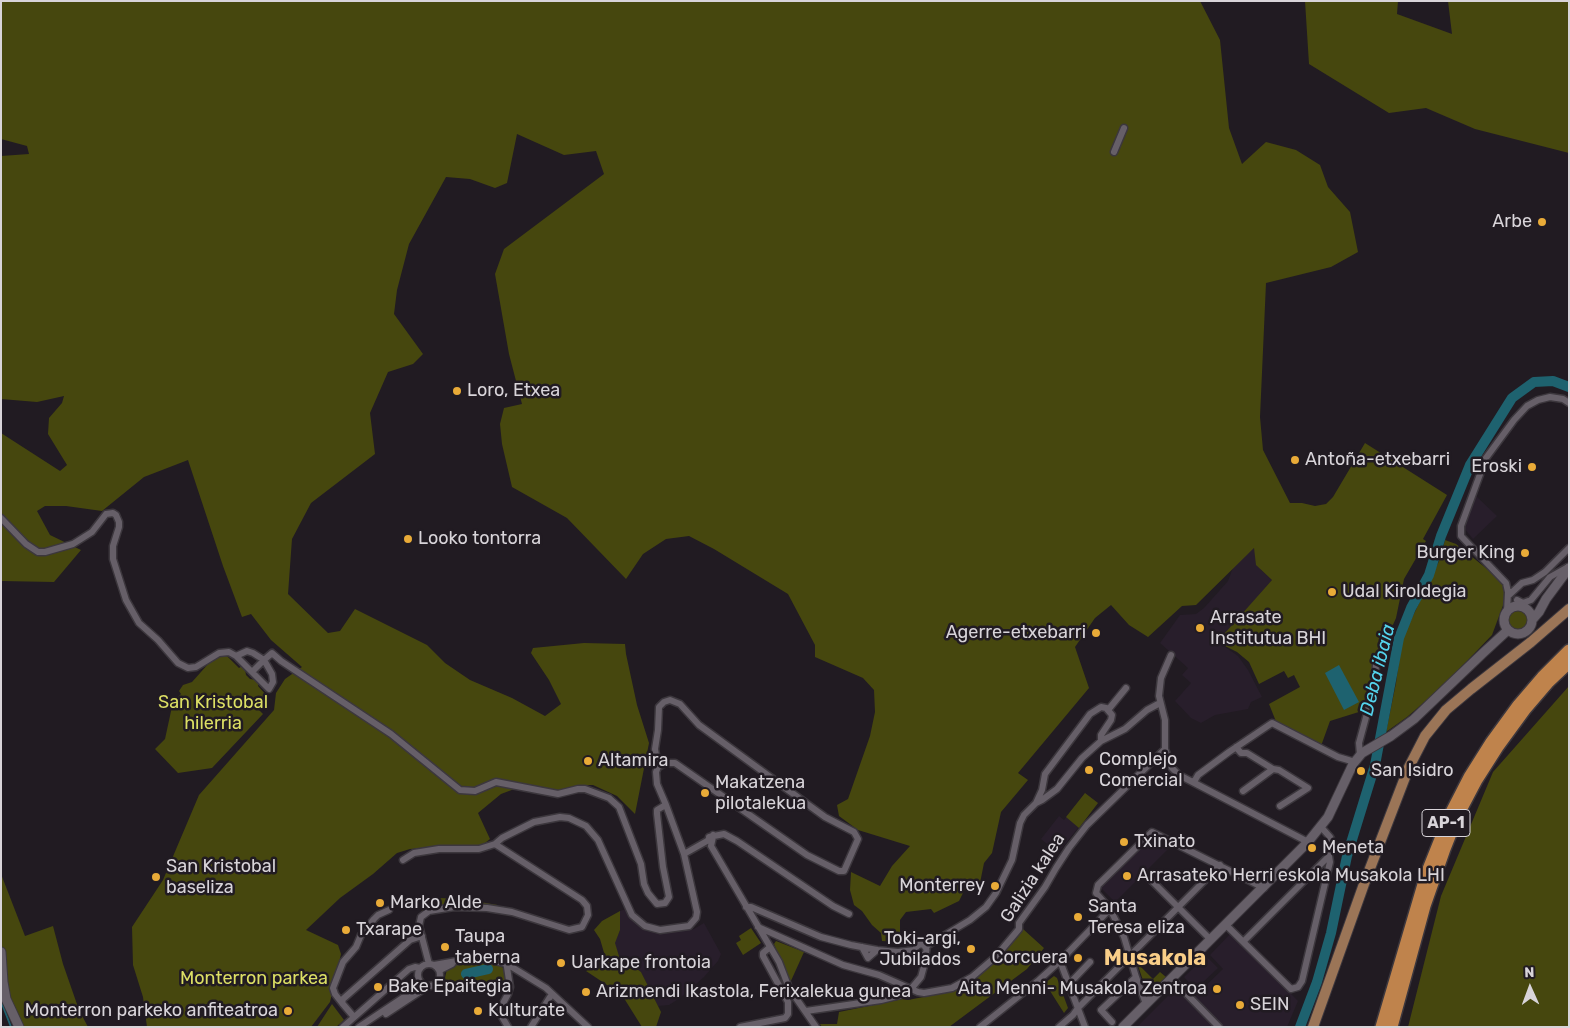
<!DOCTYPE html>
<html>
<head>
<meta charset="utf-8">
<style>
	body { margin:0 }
	#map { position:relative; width:1570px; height:1028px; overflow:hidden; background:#211b22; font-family:Rubik,sans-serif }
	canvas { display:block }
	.frame { position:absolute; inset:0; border:2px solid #d8d4d9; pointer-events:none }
	.north { position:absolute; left:1505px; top:963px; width:50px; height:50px; -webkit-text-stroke:4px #211b22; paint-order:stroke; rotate:358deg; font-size:14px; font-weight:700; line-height:20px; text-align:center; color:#d8d4d9 }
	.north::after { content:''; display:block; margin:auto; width:18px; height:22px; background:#d8d4d9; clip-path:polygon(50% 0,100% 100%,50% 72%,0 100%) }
</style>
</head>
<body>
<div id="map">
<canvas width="1570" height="1028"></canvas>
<div class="frame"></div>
<div class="north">N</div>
</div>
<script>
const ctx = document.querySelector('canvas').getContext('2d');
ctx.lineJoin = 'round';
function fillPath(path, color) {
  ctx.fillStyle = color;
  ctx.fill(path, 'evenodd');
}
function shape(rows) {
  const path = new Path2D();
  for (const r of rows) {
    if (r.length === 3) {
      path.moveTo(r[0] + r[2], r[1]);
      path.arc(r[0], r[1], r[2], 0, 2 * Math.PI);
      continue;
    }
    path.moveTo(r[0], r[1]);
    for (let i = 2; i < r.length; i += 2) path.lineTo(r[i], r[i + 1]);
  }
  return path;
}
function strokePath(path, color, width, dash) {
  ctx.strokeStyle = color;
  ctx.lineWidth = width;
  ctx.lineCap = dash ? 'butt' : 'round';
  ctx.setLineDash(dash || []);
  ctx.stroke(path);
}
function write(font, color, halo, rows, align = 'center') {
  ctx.font = font + ' Rubik,sans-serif';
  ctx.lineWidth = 5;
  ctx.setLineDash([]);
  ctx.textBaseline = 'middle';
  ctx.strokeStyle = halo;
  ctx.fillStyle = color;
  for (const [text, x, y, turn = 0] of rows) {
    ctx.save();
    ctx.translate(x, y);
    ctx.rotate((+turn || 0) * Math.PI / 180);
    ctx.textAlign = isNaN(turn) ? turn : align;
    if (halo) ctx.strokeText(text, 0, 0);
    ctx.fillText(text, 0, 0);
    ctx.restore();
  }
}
const built = shape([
	[1476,496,1497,516,1473,539,1464,528],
	[1254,548,1261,570,1272,580,1218,642,1238,656,1248,670,1262,697,1251,702,1248,709,1215,715,1201,723,1191,718,1175,701,1191,683,1182,675,1188,668,1160,643,1180,615,1196,614,1204,608,1228,581,1234,565],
	[1085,793,1098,803,1058,853,1041,839,1059,816,1064,820],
	[1152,836,1171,846,1115,902,1100,887],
	[626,909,635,922,646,930,660,933,694,929,704,923,721,954,718,961,704,977,680,998,669,1005,658,1006,641,972,619,956,614,943,620,930,620,911],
	[1231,933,1298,1001,1287,1027,1137,1027,1176,988,1191,1000,1223,969,1210,955],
	[1206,956,1218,968,1199,986,1193,987,1184,977]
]);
const green = shape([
	[1,1,1200,1,1220,40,1229,128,1242,164,1266,142,1296,150,1320,165,1328,187,1350,212,1358,252,1331,267,1266,283,1260,417,1263,450,1290,503,1302,503,1315,506,1326,504,1333,497,1365,443,1447,495,1423,539,1426,541,1404,579,1396,618,1380,654,1376,653,1373,668,1373,683,1367,694,1367,703,1362,711,1330,721,1321,746,1277,724,1269,704,1300,687,1294,675,1288,678,1284,671,1259,684,1249,662,1237,652,1217,642,1272,580,1256,565,1254,548,1196,605,1182,606,1148,637,1129,625,1111,605,1095,618,1075,647,1089,688,1018,773,1028,780,1001,812,992,853,984,863,980,883,974,880,969,890,965,889,959,901,934,913,931,909,906,912,900,920,900,942,882,941,881,933,872,925,862,911,854,905,850,890,851,872,880,886,892,866,910,846,858,830,839,816,837,805,848,799,870,736,875,712,874,690,863,678,815,657,815,645,788,594,714,549,689,536,666,539,643,554,626,579,567,518,512,487,502,444,500,424,504,408,522,404,509,354,495,274,504,249,604,174,596,151,564,155,517,134,507,183,495,188,470,179,446,177,409,244,397,290,394,314,423,354,413,364,388,372,370,413,375,454,311,503,292,539,288,594,328,633,340,631,355,609,427,645,445,663,470,680,512,698,545,716,561,704,549,680,531,653,533,648,584,643,625,644,626,654,637,705,649,743,635,814,617,796,593,785,581,785,558,791,525,785,501,794,478,813,490,839,485,843,485,845,481,846,470,845,410,849,397,853,373,874,340,898,306,930,338,945,341,954,330,1002,311,1027,147,1027,143,997,133,965,132,927,163,880,199,795,274,710,276,693,285,679,302,667,271,640,251,614,242,617,223,566,188,460,144,477,102,511,66,506,45,506,37,511,50,535,81,550,54,582,1,581,1,433,60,471,67,465,48,434,49,418,62,403,64,396,37,402,1,399,1,156,29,154,27,146,1,139],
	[1305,1,1398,1,1397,14,1452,34,1448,1,1569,1,1569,153,1475,129,1426,108,1389,113,1309,64],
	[1445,540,1456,544,1502,581,1506,585,1505,600,1492,635,1442,687,1407,717,1386,732,1396,683,1402,639,1440,559],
	[1518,621,10],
	[225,654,239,668,242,666,245,669,246,675,250,679,256,680,259,683,258,686,266,695,255,706,263,714,212,768,178,773,155,749,165,739,173,702,181,694,179,691,183,685,192,682,209,663],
	[1569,686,1569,1027,1408,1027,1441,896,1493,772],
	[1085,793,1098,803,1079,828,1066,817],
	[1,874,25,936,53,926,63,964,79,1010,88,1027,22,1027,6,990,1,942],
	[439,898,462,899,498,905,449,904,422,911,420,904],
	[620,911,620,930,615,943,619,956,641,972,661,1012,656,1027,642,1027,622,995,586,971,605,956,600,939,594,930,602,921],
	[751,928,761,943,743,955,736,943,741,940,739,936],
	[1023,929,1044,948,1027,969,949,1027,822,1027,820,1024,837,1024,839,1012,903,999,908,1000,954,991,980,975,996,961],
	[776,941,804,952,790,983,774,944],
	[1139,950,1145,956,1138,964,1153,979,1160,972,1166,977,1148,995,1134,954],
	[474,962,498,965,505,969,506,988,463,993,462,989,442,991,447,969,451,966],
	[1054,976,1057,978,1068,1008,1064,1013,1045,983],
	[332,1004,344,1020,336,1027,317,1027]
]);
const water = shape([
	[1339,665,1359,702,1344,710,1325,673]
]);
const stream = shape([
	[1,1001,11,1027]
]);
const river = shape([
	[466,974,488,969],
	[1300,1027,1317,982,1331,933,1347,856,1375,765,1399,638,1411,608,1429,575,1441,536,1470,465,1512,398,1534,382,1553,381,1569,387]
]);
const street = shape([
	[1114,152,1124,128],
	[1,518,26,544,38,552,45,552,73,544,92,532,106,514,113,513,116,515,119,522,119,527,113,546,113,559,126,600,139,623,158,640,178,663,188,668,196,667,219,653,229,652,236,656],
	[1508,596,1522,583,1533,580,1545,572,1569,548],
	[1517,600,1523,603,1531,600,1550,577,1568,567],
	[1507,612,1508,592,1506,583,1461,536,1461,526,1486,458,1514,420,1527,406,1538,400,1550,397,1563,399,1569,403],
	[1171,655,1161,678,1159,696,1165,720,1165,749,1172,768,1179,775,1308,842],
	[252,672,264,660,272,674,273,682,269,689,236,656,247,651,253,653,264,660,272,653,281,661,391,734,460,790,475,791,496,782,558,794,578,789,585,789,609,798,619,807,641,864,644,884,648,893,657,904,665,903,669,897,663,867,657,814,657,810,662,807,666,805,684,854],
	[1108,710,1126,688],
	[1236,747,1241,753,1247,753,1273,769,1279,770,1308,788,1280,806],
	[1360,755,1359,743,1375,684,1376,665],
	[658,767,666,763,675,763,807,855,839,871,844,871,858,839,854,832,825,817,699,725,680,704,670,700,664,702,659,707,658,730,655,749,658,767,656,772,657,784,666,805],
	[1194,782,1198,775,1229,752,1272,723,1338,757,1355,762],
	[1243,791,1273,769],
	[1036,803,1042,790,1045,774,1090,714,1101,707,1106,708,1112,715,1111,720,1101,735,1101,741],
	[709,837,724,834,737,841,833,906,849,914],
	[713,837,711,846,714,851,779,962,789,988,816,1027],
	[403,860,414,853,439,849,479,849,495,844],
	[1145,874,1211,940],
	[746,907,751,907,821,937,851,945,877,950,898,952,915,950],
	[1110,909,1124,937,1136,977,1146,1004],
	[1226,925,1291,989,1298,987,1302,981,1330,862,1329,856,1332,841,1330,837,1321,827],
	[758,927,843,965,879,975,918,992,924,993,952,988,972,977,993,959,1003,948,1019,929,1019,923,1045,887,1056,868,1069,848,1087,825,1165,749],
	[1243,942,1329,856],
	[921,950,5.5],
	[862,947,868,958,877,950],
	[925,947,970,920,986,907,996,893,1012,860,1020,823,1024,815,1036,803,1042,800,1057,789,1082,758,1101,741,1125,729,1147,710,1160,703],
	[1060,961,1085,1027],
	[429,975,11],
	[429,964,419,926,421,917,429,911,454,907,487,908,512,912,569,930,582,927,588,915,587,906,582,900,495,844,502,838,534,822,560,817,569,818,586,826,598,840,632,915,645,926,660,930,689,926,696,918,697,912,684,854,707,841,713,835],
	[434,965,479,957,507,964,546,988,588,1027],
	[507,967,510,987,508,994,500,1009,501,1015,508,1027],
	[440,970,452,964],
	[1172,979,1219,1027],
	[1069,984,1090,962],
	[342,1003,335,994,333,988,343,962,356,947,361,935,374,919,378,915,389,910],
	[806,1011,881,1000,901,995,911,989,921,977,924,966,923,955],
	[386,1014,427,987],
	[354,1017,342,1003,343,999,410,940,422,936],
	[1112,1022,1101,1010,1136,977],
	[343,1027,409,969,415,967,420,968],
	[359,1027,422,985],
	[531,1027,550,997],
	[740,1027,785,1018,788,1014,788,1002,763,956,763,953,770,947],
	[980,1027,1039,980,1060,961,1110,909,1096,893,1098,885,1152,832,1264,888],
	[1059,1027,1073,1015,1078,1008,1220,865]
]);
const secondary = shape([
	[1518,620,14],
	[1532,620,1539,612,1546,599,1569,568],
	[1,952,3,982,6,999,19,1027],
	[1123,1027,1308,842,1328,817,1353,764,1362,753,1391,736,1414,719,1483,653,1508,630]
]);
const primary = shape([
	[1313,1027,1364,884,1409,767,1425,736,1446,710,1471,689,1531,642,1569,609]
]);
const highway = shape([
	[1381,1027,1426,874,1450,814,1469,777,1491,742,1518,705,1542,677,1569,650],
	[1392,1027,1425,906,1445,849,1458,816,1477,780,1498,747,1525,710,1549,682,1569,663]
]);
const markers = [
	[1542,222,5,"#e9ab38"],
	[457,391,5,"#e9ab38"],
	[1295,460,5,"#e9ab38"],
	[1532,467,5,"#e9ab38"],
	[408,539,5,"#e9ab38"],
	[1525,553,5,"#e9ab38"],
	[1332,592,5,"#e9ab38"],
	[1200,628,5,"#e9ab38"],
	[1096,633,5,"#e9ab38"],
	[588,761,5,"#e9ab38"],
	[1089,770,5,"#e9ab38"],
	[1361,771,5,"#e9ab38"],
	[705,793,5,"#e9ab38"],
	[1124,842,5,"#e9ab38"],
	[1312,848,5,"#e9ab38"],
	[1127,876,5,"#e9ab38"],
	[156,877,5,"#e9ab38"],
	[995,886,5,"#e9ab38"],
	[380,903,5,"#e9ab38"],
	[1078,917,5,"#e9ab38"],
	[346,930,5,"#e9ab38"],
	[445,947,5,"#e9ab38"],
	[971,949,5,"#e9ab38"],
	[1078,958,5,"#e9ab38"],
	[561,963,5,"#e9ab38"],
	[378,987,5,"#e9ab38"],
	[1217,989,5,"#e9ab38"],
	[586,992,5,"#e9ab38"],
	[1240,1005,5,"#e9ab38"],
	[288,1011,5,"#e9ab38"],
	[478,1011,5,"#e9ab38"]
];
const shields = [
	[1446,823,48]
];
const shieldNames = [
	["AP-1",1446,823]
];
const poiNames = [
	["Arbe",1532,222,"right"],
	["Loro, Etxea",467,391],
	["Antoña-etxebarri",1305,460],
	["Eroski",1522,467,"right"],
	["Looko tontorra",418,539],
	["Burger King",1515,553,"right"],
	["Udal Kiroldegia",1342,592],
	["Arrasate",1210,618],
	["Institutua BHI",1210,639],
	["Agerre-etxebarri",1086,633,"right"],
	["Complejo",1099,760],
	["Comercial",1099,781],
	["Altamira",598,761],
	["San Isidro",1371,771],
	["Makatzena",715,783],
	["pilotalekua",715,804],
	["Txinato",1134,842],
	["Meneta",1322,848],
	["San Kristobal",166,867],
	["baseliza",166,888],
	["Arrasateko Herri eskola Musakola LHI",1137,876],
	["Monterrey",985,886,"right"],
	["Marko Alde",390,903],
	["Santa",1088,907],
	["Teresa eliza",1088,928],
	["Txarape",356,930],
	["Taupa",455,937],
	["taberna",455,958],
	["Toki-argi,",961,939,"right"],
	["Jubilados",961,960,"right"],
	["Corcuera",1068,958,"right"],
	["Uarkape frontoia",571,963],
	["Bake Epaitegia",388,987],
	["Aita Menni- Musakola Zentroa",1207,989,"right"],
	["Arizmendi Ikastola, Ferixalekua gunea",596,992],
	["SEIN",1250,1005],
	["Monterron parkeko anfiteatroa",278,1011,"right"],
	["Kulturate",488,1011]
];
const parkNames = [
	["San Kristobal",213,703],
	["hilerria",213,724],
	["Monterron parkea",254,979]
];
const streetNames = [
	["Galizia kalea",1033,878,-57]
];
const waterNames = [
	["Deba ibaia",1378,670,-76]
];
const districtNames = [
	["Musakola",1155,959]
];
fillPath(built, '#281e2b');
fillPath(green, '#46470e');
fillPath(water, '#1e626f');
strokePath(stream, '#1e626f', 2);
strokePath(river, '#1e626f', 10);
strokePath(street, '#3c373d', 9);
strokePath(secondary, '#3c373d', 11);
strokePath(primary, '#3c373d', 12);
strokePath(highway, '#3c373d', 14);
strokePath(street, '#665f68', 6);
strokePath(secondary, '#665f68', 9);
strokePath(primary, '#9b7557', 10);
strokePath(highway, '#bf834c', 11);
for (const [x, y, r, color] of markers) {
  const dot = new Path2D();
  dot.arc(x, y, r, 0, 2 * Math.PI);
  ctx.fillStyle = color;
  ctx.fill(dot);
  strokePath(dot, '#211b22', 2);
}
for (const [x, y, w] of shields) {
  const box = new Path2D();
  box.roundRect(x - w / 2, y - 13.5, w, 27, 4);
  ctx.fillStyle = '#211b22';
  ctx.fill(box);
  strokePath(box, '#d8d4d9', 1);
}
write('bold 16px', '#d8d4d9', null, shieldNames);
write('18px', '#d8d4d9', '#211b22', poiNames, 'left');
write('18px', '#dcdf64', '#211b22', parkNames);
write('18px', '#d8d4d9', '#211b22', streetNames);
write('italic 19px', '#54d4ed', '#211b22', waterNames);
write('bold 22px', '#f9ce88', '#211b22', districtNames);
</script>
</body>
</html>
